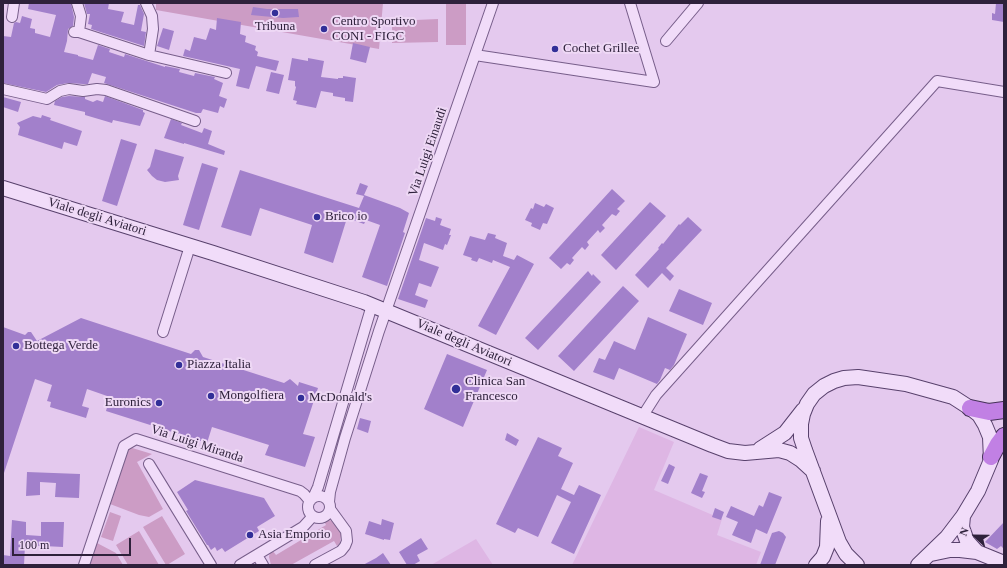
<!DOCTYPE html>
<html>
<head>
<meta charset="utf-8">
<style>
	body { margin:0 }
	#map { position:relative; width:1007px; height:568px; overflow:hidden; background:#e4c9ee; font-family:Georgia,serif }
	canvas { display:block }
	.frame { position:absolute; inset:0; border:4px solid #2e213b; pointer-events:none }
	.north { position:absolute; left:955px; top:516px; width:40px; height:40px; -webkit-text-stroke:3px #eed8f5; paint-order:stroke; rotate:292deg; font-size:11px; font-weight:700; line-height:16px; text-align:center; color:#2e213b }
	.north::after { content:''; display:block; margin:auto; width:14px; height:18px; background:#2e213b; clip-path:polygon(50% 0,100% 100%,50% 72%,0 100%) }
	.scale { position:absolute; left:12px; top:538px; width:119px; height:18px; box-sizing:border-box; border:2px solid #2e213b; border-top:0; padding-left:5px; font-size:12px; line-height:14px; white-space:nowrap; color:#2e213b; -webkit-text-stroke:3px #eed8f5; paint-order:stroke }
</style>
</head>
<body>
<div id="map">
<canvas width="1007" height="568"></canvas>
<div class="frame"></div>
<div class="north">N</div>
<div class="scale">100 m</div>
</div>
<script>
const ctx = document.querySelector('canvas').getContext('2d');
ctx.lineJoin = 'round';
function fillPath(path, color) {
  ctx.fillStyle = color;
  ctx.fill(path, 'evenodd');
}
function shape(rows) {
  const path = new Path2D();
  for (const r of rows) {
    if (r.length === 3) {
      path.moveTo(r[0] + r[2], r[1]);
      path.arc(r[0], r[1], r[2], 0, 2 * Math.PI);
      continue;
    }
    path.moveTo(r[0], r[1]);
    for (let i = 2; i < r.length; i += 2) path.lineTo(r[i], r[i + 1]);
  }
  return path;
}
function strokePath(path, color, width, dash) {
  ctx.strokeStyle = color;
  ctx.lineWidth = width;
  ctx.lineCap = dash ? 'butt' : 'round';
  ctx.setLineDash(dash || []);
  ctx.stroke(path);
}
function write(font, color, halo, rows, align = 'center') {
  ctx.font = font + ' Georgia,serif';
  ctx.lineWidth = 4;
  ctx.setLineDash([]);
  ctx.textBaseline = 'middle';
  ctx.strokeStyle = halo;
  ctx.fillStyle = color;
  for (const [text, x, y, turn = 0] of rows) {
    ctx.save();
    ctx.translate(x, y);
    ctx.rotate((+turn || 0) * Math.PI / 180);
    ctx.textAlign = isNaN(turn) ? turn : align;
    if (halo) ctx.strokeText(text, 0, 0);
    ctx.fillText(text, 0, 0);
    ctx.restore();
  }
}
const farmland = shape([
	[639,427,674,442,654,490,722,519,717,535,761,552,756,565,572,565],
	[476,539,493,565,431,565]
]);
const green = shape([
	[156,3,383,3,379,49,156,10],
	[446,4,466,4,466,45,446,45],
	[438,19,438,42,392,43,392,21],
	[129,447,152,454,137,462,163,509,149,517,139,515,110,504],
	[110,512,121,516,113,541,101,537],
	[162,516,185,554,167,565,166,565,143,527],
	[325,519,333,521,337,526,341,534,340,543,337,546,334,541,291,565,271,565,269,557,270,551,272,550,276,555,326,525,324,521],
	[139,531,159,565,128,565,116,545],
	[97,543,116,553,123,565,89,565]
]);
const building = shape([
	[29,3,71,3,74,17,73,26,68,29,67,41,64,52,78,55,78,56,93,60,98,45,110,49,109,52,124,57,125,54,165,67,165,66,180,69,179,72,194,76,195,73,215,77,214,79,223,83,219,96,227,99,224,108,220,106,218,113,203,109,201,113,196,113,104,83,106,77,92,73,88,84,83,84,68,83,57,85,46,92,3,83,3,36,11,37,14,23,16,22,20,23,22,16,32,19,30,28,35,29,35,33,50,37,56,15,28,9],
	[84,3,109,3,108,9,124,12,121,22,134,25,138,5,140,5,144,14,141,31,146,32,144,46,91,29,92,25,88,24,90,14,87,14],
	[996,3,1004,3,1004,22,992,20,992,13,995,14],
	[253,7,267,9,298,9,299,17,283,18,251,15],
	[217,18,241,22,240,34,246,36,245,42,256,46,255,50,258,52,257,56,279,61,276,71,256,66,249,89,236,86,240,69,183,56,185,49,190,51,194,37,206,40,210,28,216,30],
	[163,28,174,31,169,50,157,46],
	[353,43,370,47,366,63,350,59],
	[292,58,308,61,308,58,324,61,321,77,338,79,338,78,343,78,343,76,356,78,353,102,345,101,345,98,333,96,333,93,321,91,316,108,296,104,297,101,293,100,296,87,295,86,295,81,288,80],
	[271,72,284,75,279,94,266,91],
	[69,96,85,97,85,99,93,102,97,100,103,102,105,96,143,110,143,112,145,113,140,126,113,120,112,123,85,115,85,112,54,105,55,101,62,97],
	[3,97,21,102,18,112,3,107],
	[42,115,51,118,50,120,82,131,77,146,64,142,62,149,18,135,20,127,17,123,33,116,41,118],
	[171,119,182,123,181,125,202,133,204,128,212,131,208,144,225,151,224,155,184,143,184,144,164,138],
	[121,139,137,144,117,206,102,201],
	[155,149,184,157,178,176,179,180,165,182,157,180,152,176,147,170,150,167],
	[202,163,218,168,199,230,183,225],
	[240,170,359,208,364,196,356,194,360,183,368,186,364,195,400,208,409,213,403,232,405,233,387,286,362,277,380,225,366,220,364,224,347,218,333,263,304,253,312,225,260,208,251,236,221,227],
	[612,189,625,201,617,209,620,211,616,216,612,214,602,225,605,228,600,233,598,230,587,242,589,245,585,250,582,247,572,258,574,260,570,265,567,263,561,269,549,258],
	[650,202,666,216,616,270,601,255],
	[535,203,544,207,546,204,554,208,547,224,543,223,540,230,531,226,532,223,525,220,531,208,533,209],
	[436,217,442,219,440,225,451,229,449,235,451,235,447,245,445,244,443,250,424,243,419,260,439,267,431,287,419,283,415,295,428,300,425,308,398,299,426,218,435,221],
	[688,217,702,230,666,268,674,276,670,281,662,273,648,288,635,275,659,249,658,248,662,243,663,244,679,224,680,225],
	[488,233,496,235,495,238,507,243,503,256,514,260,517,255,534,264,496,335,478,326,510,267,493,260,492,263,479,258,477,262,471,260,472,258,463,255,470,236,485,240],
	[588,271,592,276,593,274,601,282,538,350,525,338],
	[623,286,639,301,574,371,558,356],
	[679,289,712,303,703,325,669,311],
	[648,317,687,334,674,365,670,370,665,368,660,380,657,384,619,368,614,380,593,372,599,358,605,360,614,341,635,350],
	[81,318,191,354,195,350,199,350,203,357,284,383,290,379,298,386,299,382,318,388,303,434,315,437,305,467,265,455,269,445,212,427,207,443,106,411,110,397,87,389,82,406,89,408,86,418,50,407,51,402,47,401,52,385,35,379,4,473,3,472,3,327,25,335,28,332,31,332,37,341],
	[447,354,487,370,463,427,424,409],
	[360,418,371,421,368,433,357,429],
	[507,433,519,440,516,446,505,440],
	[538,437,562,448,558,456,573,463,561,489,574,495,579,485,601,495,574,554,551,543,571,502,557,495,538,537,518,528,515,533,496,524],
	[669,464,675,467,668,484,661,481],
	[27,472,80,474,79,498,55,497,56,483,40,482,40,495,26,496],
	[700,473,708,476,702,491,705,492,702,498,691,493],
	[195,480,264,498,275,516,257,527,259,531,225,552,222,548,217,551,215,547,211,550,208,545,207,545,186,511,188,510,177,492],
	[769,492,782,497,767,534,756,529,751,543,732,535,738,522,726,517,731,506,754,516,759,505,763,507],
	[715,508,724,512,721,520,712,517],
	[382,519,394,523,390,540,384,539,384,540,365,534,369,521,381,525],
	[12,520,26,522,26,535,41,536,41,522,64,522,63,547,25,545,24,565,3,565,3,555,10,556],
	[1004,522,1004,549,1001,546,997,549,985,542],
	[779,531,783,533,786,537,775,565,760,565,772,533],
	[421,538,428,549,417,555,420,561,413,565,407,565,399,552],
	[383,553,391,565,363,565,376,558]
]);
const minor = shape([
	[77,3,81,16,79,32],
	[146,3,152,16,153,29,149,55],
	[12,17,14,3],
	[74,32,79,32,149,55,226,73],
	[666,41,698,3],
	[475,55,654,82,630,3],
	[3,89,47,99,60,91,69,89,83,91,97,89,106,90,195,121],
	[163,332,190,246],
	[642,417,656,395,937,81,1004,92],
	[149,464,211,565],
	[319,507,11],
	[313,498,318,487,372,305],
	[329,502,330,492,345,438,379,331,493,3],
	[257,555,263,565],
	[84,565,124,446,136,439,300,491,304,494,310,501],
	[240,565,303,527,313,516],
	[315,565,341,551,345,546,347,541,346,531,330,509]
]);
const secondary = shape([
	[3,188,213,253,364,302,712,445,728,451,745,453,779,450,790,453,801,460,813,471],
	[760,449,785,433,803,410],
	[963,516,962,527,967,541,977,552],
	[931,554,950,550,960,550,977,552,1004,563],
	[816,565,823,557,827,547,828,521],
	[857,565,846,554,839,542,805,450,801,438,801,424,803,414,807,404,814,394,824,386,834,381,844,378,858,377,906,384,953,397,970,408,979,415,985,425,990,437,991,460,978,491,963,516,947,537,918,565]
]);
const trunk = shape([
	[970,408,989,412,1004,410],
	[991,457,998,444,1004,436]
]);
const markers = [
	[275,13,4,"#322f98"],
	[324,29,4,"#322f98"],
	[555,49,4,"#322f98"],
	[317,217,4,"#322f98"],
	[16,346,4,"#322f98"],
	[179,365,4,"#322f98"],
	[456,389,5,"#322f98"],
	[211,396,4,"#322f98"],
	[301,398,4,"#322f98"],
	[159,403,4,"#322f98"],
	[250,535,4,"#322f98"]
];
const poiNames = [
	["Centro Sportivo",332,22],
	["CONI - FIGC",332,37],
	["Tribuna",275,27,"center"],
	["Cochet Grillee",563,49],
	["Brico io",325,217],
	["Bottega Verde",24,346],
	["Piazza Italia",187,365],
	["Clinica San",465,382],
	["Francesco",465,397],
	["Mongolfiera",219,396],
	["McDonald's",309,398],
	["Euronics",151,403,"right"],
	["Asia Emporio",258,535]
];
const streetNames = [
	["Via Luigi Einaudi",428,152,-71],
	["Viale degli Aviatori",97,217,17],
	["Viale degli Aviatori",464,343,23],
	["Via Luigi Miranda",197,444,18]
];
fillPath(farmland, '#deb6e4');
fillPath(green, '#cc9cc5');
fillPath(building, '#a280cb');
strokePath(minor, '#775e8a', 12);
strokePath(secondary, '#58416c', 16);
strokePath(trunk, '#453158', 18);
strokePath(minor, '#f1dcf9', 10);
strokePath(secondary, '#f1dcf9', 14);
strokePath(trunk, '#c180e4', 16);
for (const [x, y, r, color] of markers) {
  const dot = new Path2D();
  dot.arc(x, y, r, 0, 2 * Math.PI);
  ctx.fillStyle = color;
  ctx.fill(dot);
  strokePath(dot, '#eed8f5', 1.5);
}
write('13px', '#2e213b', '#eed8f5', poiNames, 'left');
write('13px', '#2e213b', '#eed8f5', streetNames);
</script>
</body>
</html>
